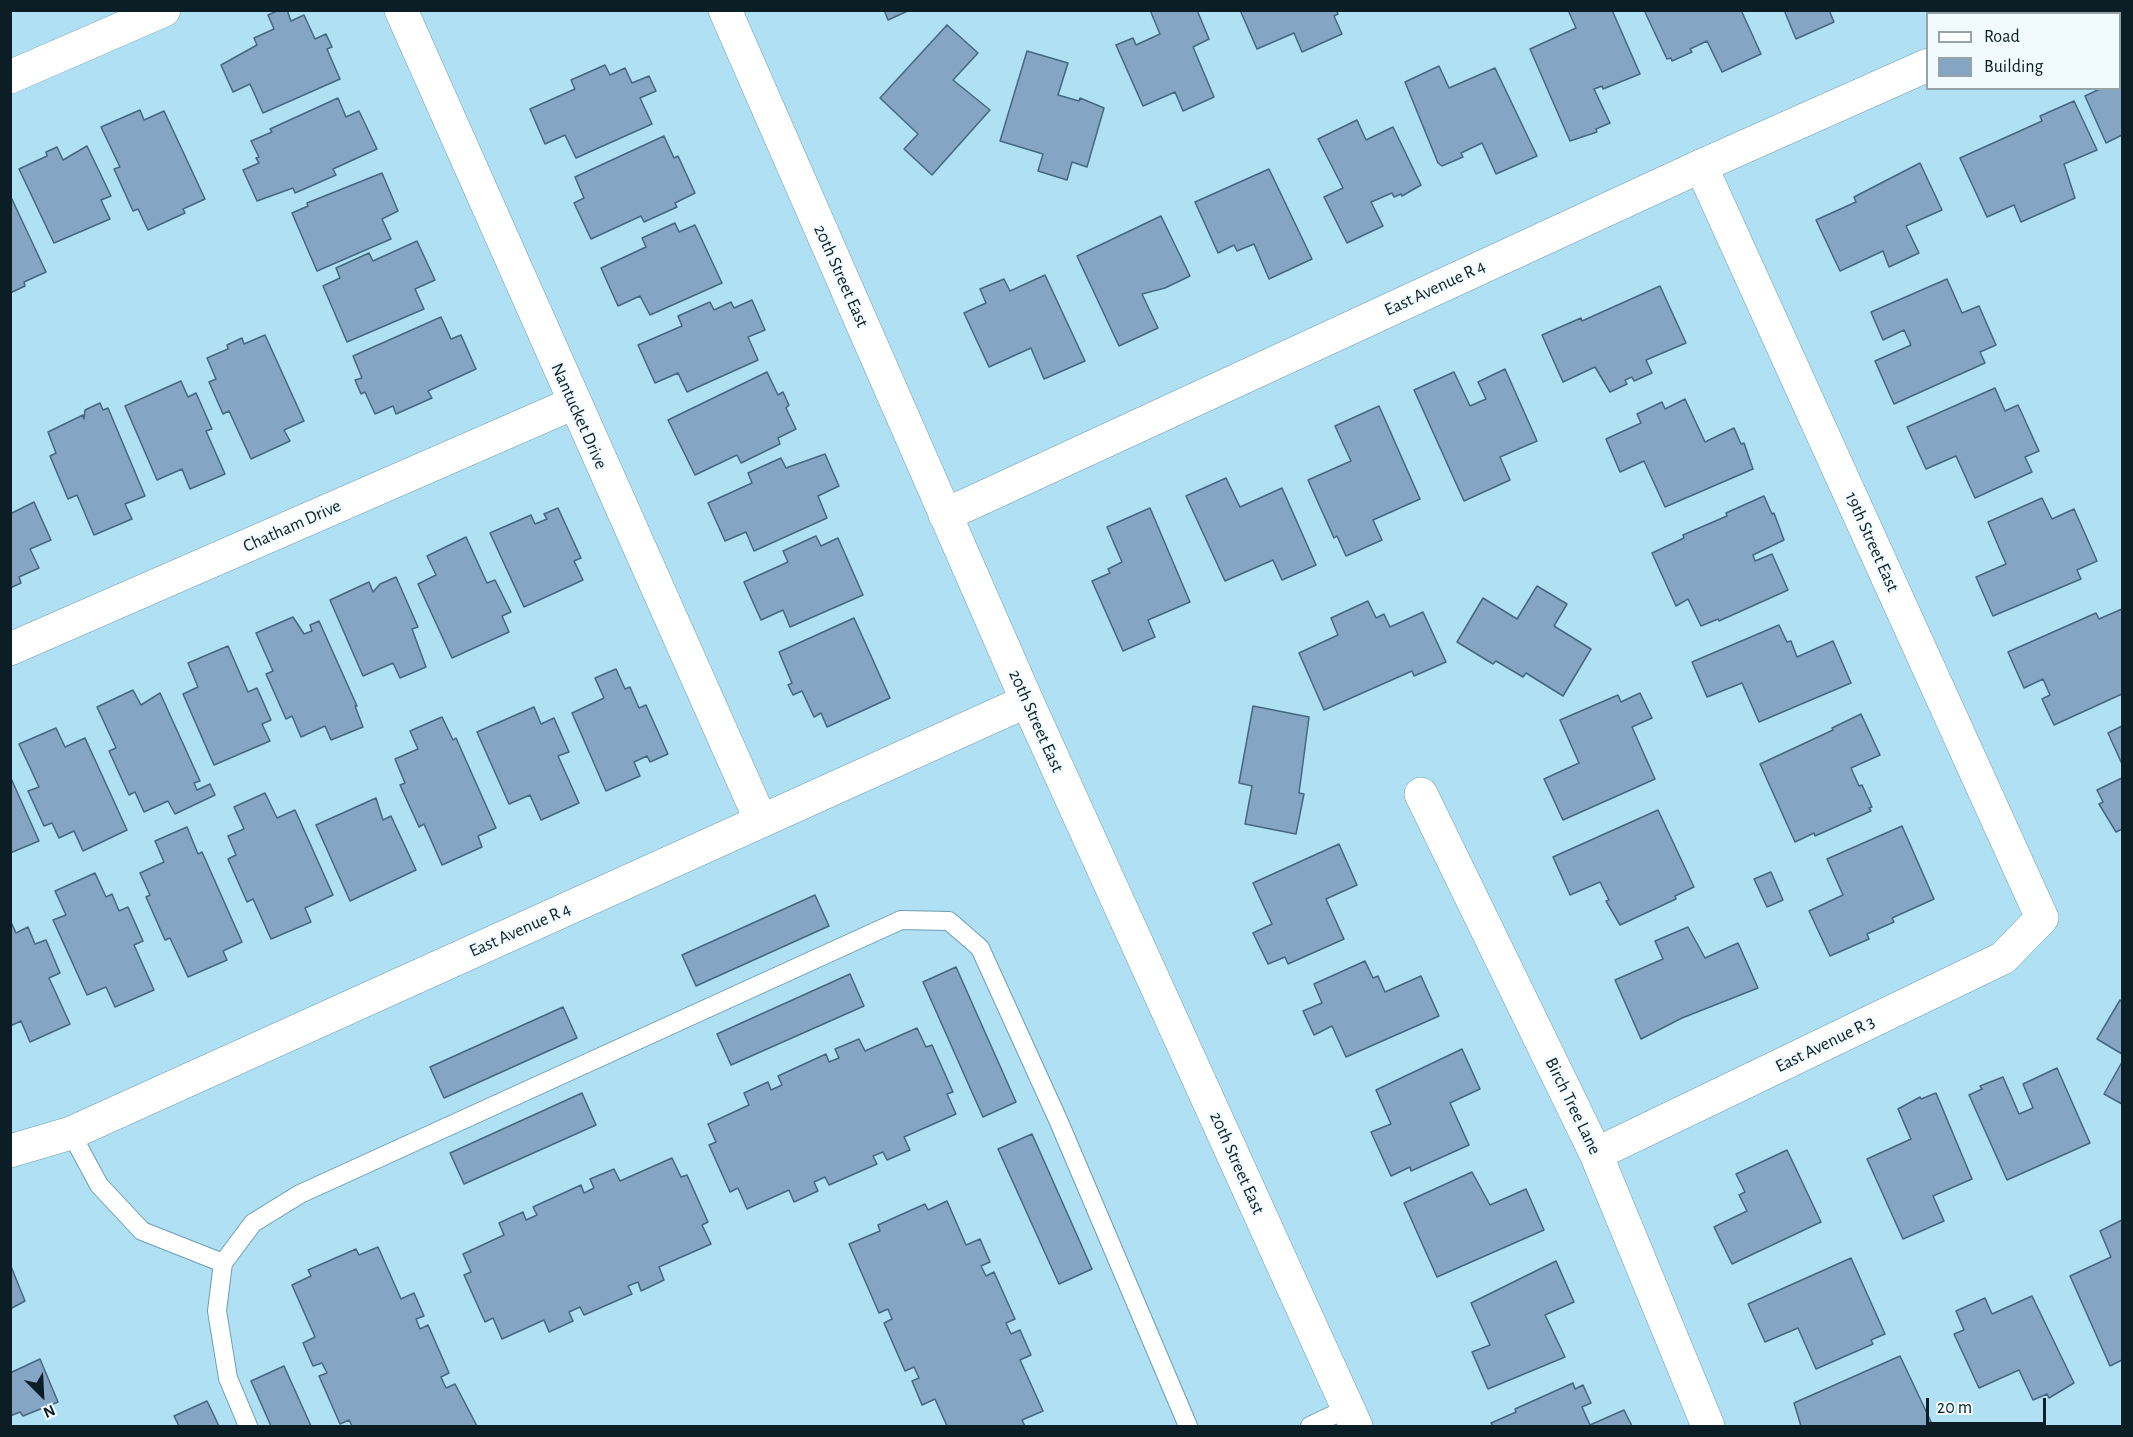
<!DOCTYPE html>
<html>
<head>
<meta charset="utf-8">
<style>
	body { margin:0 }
	#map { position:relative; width:2133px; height:1437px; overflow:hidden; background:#afe0f4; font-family:"Alegreya Sans",sans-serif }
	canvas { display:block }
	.frame { position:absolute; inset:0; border:12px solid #0b1e26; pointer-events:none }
	.legend { position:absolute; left:1926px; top:12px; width:195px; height:78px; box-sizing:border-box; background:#f1fafe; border:2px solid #95a2a8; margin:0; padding:8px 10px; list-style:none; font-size:18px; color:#0b1e26 }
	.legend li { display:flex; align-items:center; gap:12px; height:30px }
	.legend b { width:30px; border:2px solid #95a2a8 }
	.north { position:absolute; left:12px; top:1365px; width:60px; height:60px; -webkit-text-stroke:4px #f1fafe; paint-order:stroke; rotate:156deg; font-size:16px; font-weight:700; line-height:24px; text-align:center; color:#0b1e26 }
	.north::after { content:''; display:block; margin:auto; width:21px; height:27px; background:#0b1e26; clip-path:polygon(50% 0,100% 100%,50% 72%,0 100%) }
	.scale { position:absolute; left:1926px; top:1398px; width:120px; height:27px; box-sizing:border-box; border:3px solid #0b1e26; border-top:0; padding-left:8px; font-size:18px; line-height:21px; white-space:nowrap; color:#0b1e26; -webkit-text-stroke:4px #f1fafe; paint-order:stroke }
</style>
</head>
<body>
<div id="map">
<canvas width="2133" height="1437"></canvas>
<div class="frame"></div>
<ul class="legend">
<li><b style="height:8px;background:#fff"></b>Road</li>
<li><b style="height:16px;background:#84a6c4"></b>Building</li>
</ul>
<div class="north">N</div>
<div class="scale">20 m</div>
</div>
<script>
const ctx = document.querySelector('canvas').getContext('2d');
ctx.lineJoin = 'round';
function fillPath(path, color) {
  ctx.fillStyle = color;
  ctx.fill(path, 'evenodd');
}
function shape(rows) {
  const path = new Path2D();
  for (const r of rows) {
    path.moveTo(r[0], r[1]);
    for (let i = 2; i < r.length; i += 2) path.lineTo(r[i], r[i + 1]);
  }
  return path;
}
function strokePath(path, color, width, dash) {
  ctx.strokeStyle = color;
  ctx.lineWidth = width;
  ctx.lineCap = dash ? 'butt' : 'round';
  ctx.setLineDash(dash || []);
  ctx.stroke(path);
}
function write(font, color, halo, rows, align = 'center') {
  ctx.font = font + ' "Alegreya Sans",sans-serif';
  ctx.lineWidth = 4.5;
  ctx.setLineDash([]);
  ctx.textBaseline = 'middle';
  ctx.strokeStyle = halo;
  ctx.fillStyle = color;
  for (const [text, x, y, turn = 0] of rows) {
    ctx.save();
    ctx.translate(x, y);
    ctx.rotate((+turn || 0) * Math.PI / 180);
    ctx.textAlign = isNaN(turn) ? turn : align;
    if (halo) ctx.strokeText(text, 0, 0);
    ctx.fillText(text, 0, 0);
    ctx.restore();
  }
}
const building = shape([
	[279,10,287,10,291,21,304,15,315,39,326,34,332,47,327,49,340,79,263,113,250,84,233,92,221,65,257,45,254,38,274,29,268,15,279,10],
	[884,10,910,10,888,20,884,10],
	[1197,10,1209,39,1193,47,1214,97,1183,111,1175,92,1143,106,1116,45,1133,38,1136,45,1160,34,1150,10,1197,10],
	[1240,10,1336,10,1338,14,1334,16,1342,34,1302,52,1294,33,1257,49,1240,10],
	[1568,10,1612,10,1640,74,1603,89,1602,86,1594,89,1610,123,1596,129,1597,132,1570,141,1530,49,1576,28,1568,10],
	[1644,10,1741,10,1761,54,1722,72,1707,41,1690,49,1692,52,1672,61,1671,58,1667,59,1644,10],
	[1784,10,1829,10,1834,22,1796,39,1784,10],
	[947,25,978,53,953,80,990,110,932,175,904,149,918,134,880,98,947,25],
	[1027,51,1068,63,1058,95,1079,101,1080,98,1104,108,1087,167,1072,162,1067,180,1038,171,1043,154,1000,141,1027,51],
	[605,65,610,75,625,68,632,83,649,76,656,91,640,98,652,124,576,158,565,135,545,144,530,109,575,89,571,80,605,65],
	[1439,66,1449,88,1495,68,1537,156,1496,174,1482,143,1461,153,1463,157,1442,166,1438,163,1405,82,1439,66],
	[2122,79,2122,135,2106,143,2085,96,2102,88,2120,88,2120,81,2122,79],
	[338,98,346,117,359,111,377,149,333,169,336,175,295,193,293,188,257,201,243,170,259,163,256,158,259,157,251,141,272,132,270,129,338,98],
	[2074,101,2097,150,2064,164,2075,198,2021,222,2014,205,1987,217,1960,158,2042,121,2040,116,2074,101],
	[140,110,144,120,164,111,205,199,183,209,185,213,148,230,138,209,133,211,114,169,120,167,101,127,140,110],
	[1357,120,1366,140,1393,127,1421,185,1402,196,1401,194,1394,197,1392,193,1371,202,1383,226,1347,243,1324,197,1343,188,1318,139,1357,120],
	[664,136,674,158,678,156,695,193,675,203,677,207,644,222,641,216,591,239,574,203,584,198,575,177,664,136],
	[87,146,111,196,101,200,110,219,54,243,19,169,47,156,46,152,57,147,63,160,87,146],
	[1920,163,1942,210,1906,226,1919,253,1889,267,1883,251,1840,271,1816,220,1856,202,1854,197,1920,163],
	[1269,169,1312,259,1269,279,1254,244,1237,251,1234,245,1218,253,1195,202,1269,169],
	[382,173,398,211,382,219,391,239,317,271,292,213,308,206,307,203,382,173],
	[10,195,46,272,24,282,25,286,10,293,10,195],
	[1161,216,1190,276,1165,288,1142,294,1158,328,1119,346,1077,256,1161,216],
	[675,223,679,232,695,225,722,283,650,315,640,296,618,306,601,268,646,247,642,238,675,223],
	[417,241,435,280,415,289,424,309,347,342,323,286,340,278,336,268,369,253,373,261,417,241],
	[1045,275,1085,361,1044,379,1031,348,989,367,964,313,986,303,980,289,1004,279,1010,291,1045,275],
	[1947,279,1962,313,1979,306,1996,345,1980,352,1985,363,1894,404,1875,361,1911,345,1904,330,1883,340,1871,312,1947,279],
	[1660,286,1686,343,1646,360,1652,373,1634,381,1632,377,1625,380,1627,384,1610,392,1595,367,1563,382,1542,335,1581,318,1582,321,1660,286],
	[752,300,765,330,748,337,758,360,687,392,678,373,655,383,638,345,682,326,678,316,710,302,714,310,731,302,734,308,752,300],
	[441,317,451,339,461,335,476,369,428,391,432,398,396,414,393,406,375,414,365,392,361,394,355,380,362,378,353,356,441,317],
	[265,335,304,421,284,430,290,441,251,459,229,411,223,414,209,382,216,379,207,358,228,349,227,345,242,338,244,344,265,335],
	[1505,369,1537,441,1500,457,1510,480,1464,501,1414,390,1454,372,1470,406,1486,399,1478,382,1505,369],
	[767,372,778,395,783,392,789,405,786,408,796,429,778,438,780,444,741,463,737,455,695,475,668,420,767,372],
	[181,381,188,397,196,393,212,429,206,431,225,474,190,489,182,469,157,480,125,406,181,381],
	[1995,388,2005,411,2018,405,2039,451,2025,457,2032,472,1975,498,1956,456,1926,469,1907,427,1995,388],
	[1685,399,1705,442,1734,428,1741,444,1744,443,1753,469,1665,507,1644,461,1620,472,1606,439,1641,423,1637,414,1662,402,1665,409,1685,399],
	[100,403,103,410,108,408,145,496,125,504,132,519,94,535,77,495,68,499,50,456,56,453,48,432,83,415,84,419,85,410,100,403],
	[1379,406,1420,499,1373,520,1382,540,1346,556,1337,536,1334,538,1308,480,1351,461,1335,426,1379,406],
	[825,454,839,486,818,496,827,518,754,551,746,532,725,541,708,503,752,483,748,473,781,458,786,468,825,454],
	[1226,478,1240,507,1282,488,1316,565,1282,580,1273,560,1225,581,1186,496,1226,478],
	[1764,496,1772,514,1774,513,1784,540,1753,555,1755,561,1772,554,1788,590,1719,621,1718,619,1701,626,1688,599,1676,606,1652,553,1684,538,1683,535,1727,516,1726,513,1764,496],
	[2042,498,2052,519,2074,509,2097,561,2077,570,2081,579,1993,616,1976,577,2006,564,1988,522,2042,498],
	[34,502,51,540,30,549,39,568,19,577,21,583,10,588,10,514,34,502],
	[558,508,581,558,574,561,583,580,524,607,490,533,531,515,535,524,547,519,544,514,558,508],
	[1150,508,1190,602,1148,620,1155,637,1123,651,1092,581,1110,573,1108,569,1122,562,1107,527,1150,508],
	[816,536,821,546,838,538,863,595,790,627,783,610,761,620,744,582,788,562,783,551,816,536],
	[466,537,487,583,495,580,511,612,502,616,509,632,452,658,418,584,436,575,427,556,466,537],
	[396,577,418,627,412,629,426,667,400,678,393,663,363,676,330,600,369,582,373,592,380,584,396,577],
	[1537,586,1567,604,1554,626,1591,649,1563,696,1526,673,1523,677,1496,661,1493,664,1457,642,1483,598,1517,619,1537,586],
	[1368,601,1376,618,1384,614,1390,627,1423,612,1446,662,1414,676,1412,671,1324,710,1299,653,1338,635,1331,618,1368,601],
	[2122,609,2122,694,2054,725,2042,699,2050,695,2043,679,2024,688,2008,652,2096,613,2099,619,2122,609],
	[293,617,304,634,312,631,310,625,319,621,357,706,355,706,363,727,331,740,325,726,301,737,292,716,286,719,266,674,273,671,256,633,293,617],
	[854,618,890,698,827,727,821,713,814,717,802,691,793,695,788,685,792,683,779,652,854,618],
	[1779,625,1787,642,1791,641,1797,657,1833,641,1851,683,1759,722,1742,683,1707,697,1692,662,1779,625],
	[228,646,248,692,257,688,271,720,262,724,270,741,214,765,183,694,198,687,188,663,228,646],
	[616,669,625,689,630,687,639,708,646,705,668,754,650,762,647,756,634,762,640,776,606,791,572,713,604,698,595,678,616,669],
	[133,690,141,705,160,693,200,781,194,783,197,790,210,784,215,795,175,814,168,801,144,812,135,792,129,795,109,751,116,748,97,707,133,690],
	[1640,693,1652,718,1632,727,1655,779,1563,820,1544,779,1579,763,1560,720,1618,695,1621,702,1640,693],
	[1253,706,1309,717,1299,793,1304,794,1296,834,1245,824,1252,786,1239,783,1253,706],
	[534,707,541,724,554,718,569,752,558,756,579,803,541,820,530,795,509,804,477,732,534,707],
	[1861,714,1880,755,1851,768,1859,786,1862,785,1872,807,1869,808,1871,811,1815,836,1814,833,1795,842,1760,764,1833,730,1832,728,1861,714],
	[442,717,453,740,456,738,496,828,478,836,482,847,442,865,424,824,419,827,400,785,405,783,395,759,418,749,410,731,442,717],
	[2122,726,2122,764,2108,733,2122,726],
	[56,728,65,747,85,738,127,830,83,851,74,831,59,838,52,823,44,826,28,791,39,787,19,744,56,728],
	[10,776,39,841,10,853,10,776],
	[2122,778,2122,829,2116,832,2099,804,2103,802,2097,790,2122,778],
	[265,793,277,818,295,810,333,895,305,908,311,922,271,939,253,899,247,902,228,859,236,855,228,836,244,829,234,807,265,793],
	[376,798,383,820,391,816,416,870,350,901,316,825,376,798],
	[1658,810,1694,887,1675,896,1676,899,1620,925,1606,901,1609,900,1600,882,1570,895,1553,857,1658,810],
	[1902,826,1934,899,1892,918,1894,922,1867,934,1869,939,1830,956,1809,911,1843,895,1827,859,1902,826],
	[187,827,198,854,202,852,242,942,223,951,227,960,188,977,170,938,165,940,146,897,150,895,140,873,164,862,155,841,187,827],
	[1339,844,1357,885,1326,899,1344,939,1288,964,1285,957,1268,964,1253,933,1272,924,1253,883,1339,844],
	[1771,872,1783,900,1767,907,1754,879,1771,872],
	[95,873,106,897,112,894,119,911,128,907,143,941,134,945,154,990,115,1007,106,987,87,995,53,920,66,915,55,891,95,873],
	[815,895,829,926,696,986,682,955,815,895],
	[10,920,16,933,28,927,35,944,46,940,60,973,49,978,70,1024,30,1042,21,1021,10,1026,10,920],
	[1688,927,1705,958,1738,943,1758,988,1682,1018,1641,1039,1615,980,1663,959,1655,941,1688,927],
	[1365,961,1373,978,1378,976,1385,992,1421,976,1439,1016,1346,1057,1332,1026,1314,1035,1303,1011,1322,1003,1314,984,1365,961],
	[956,967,1016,1102,983,1117,923,982,956,967],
	[850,974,864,1006,731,1065,717,1034,850,974],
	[2120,1000,2122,1002,2122,1054,2097,1039,2120,1000],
	[563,1007,577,1038,444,1098,430,1067,563,1007],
	[917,1028,926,1047,932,1045,953,1092,947,1094,956,1114,904,1137,910,1150,887,1160,883,1152,873,1156,877,1164,829,1185,825,1177,814,1182,818,1191,794,1202,789,1190,747,1209,738,1188,730,1192,709,1145,716,1142,708,1124,749,1105,744,1093,768,1082,771,1090,782,1085,778,1076,826,1054,829,1062,839,1058,835,1049,859,1039,865,1051,917,1028],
	[1462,1049,1480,1089,1450,1103,1469,1145,1411,1171,1410,1167,1391,1176,1371,1132,1391,1124,1376,1090,1462,1049],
	[2122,1062,2122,1104,2104,1094,2122,1062],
	[2057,1068,2090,1143,2007,1180,1969,1095,1982,1089,1980,1086,2003,1077,2019,1114,2033,1108,2023,1084,2057,1068],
	[582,1093,596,1125,464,1184,450,1153,582,1093],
	[1936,1093,1972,1179,1933,1196,1944,1221,1903,1239,1867,1159,1911,1139,1898,1109,1920,1097,1921,1099,1936,1093],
	[1032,1134,1092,1269,1059,1284,998,1149,1032,1134],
	[1787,1150,1821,1222,1732,1264,1714,1227,1747,1211,1739,1195,1745,1192,1736,1174,1787,1150],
	[672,1158,681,1177,687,1175,708,1222,702,1225,711,1244,659,1267,664,1280,641,1291,638,1282,628,1286,632,1294,584,1315,580,1307,569,1312,573,1321,549,1332,544,1320,502,1339,493,1318,485,1322,464,1275,471,1272,463,1254,504,1235,499,1223,523,1212,526,1220,537,1215,533,1207,581,1185,584,1193,594,1188,590,1179,614,1169,620,1181,672,1158],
	[1472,1172,1490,1205,1526,1189,1544,1230,1437,1277,1404,1203,1472,1172],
	[947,1201,966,1245,980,1239,990,1262,981,1266,986,1276,994,1272,1015,1319,1006,1323,1011,1334,1020,1330,1031,1355,1020,1360,1043,1411,1022,1420,1025,1426,947,1426,935,1399,922,1405,912,1381,919,1378,914,1367,905,1371,884,1323,892,1319,888,1309,879,1313,849,1244,880,1231,878,1225,925,1204,928,1210,947,1201],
	[2122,1220,2122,1360,2110,1366,2070,1276,2111,1257,2100,1231,2122,1220],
	[378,1247,401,1299,414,1293,424,1316,416,1319,420,1329,428,1325,449,1373,441,1377,446,1388,455,1384,477,1426,352,1426,349,1420,340,1424,319,1376,327,1373,322,1363,313,1366,303,1343,315,1337,292,1285,311,1276,308,1270,356,1249,359,1255,378,1247],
	[1851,1258,1885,1334,1871,1340,1873,1344,1816,1369,1798,1328,1765,1342,1748,1304,1851,1258],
	[1556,1261,1574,1302,1545,1315,1565,1357,1488,1389,1472,1352,1490,1345,1471,1303,1556,1261],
	[10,1264,25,1301,10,1309,10,1264],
	[2032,1296,2074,1383,2049,1398,2047,1394,2033,1400,2019,1370,1979,1388,1954,1334,1964,1330,1956,1311,1985,1298,1992,1314,2032,1296],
	[1900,1356,1933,1426,1801,1426,1794,1403,1900,1356],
	[40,1359,58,1402,23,1416,20,1412,10,1416,10,1373,40,1359],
	[284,1366,311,1426,271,1426,251,1381,284,1366],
	[1573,1383,1575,1389,1583,1385,1591,1403,1582,1407,1590,1425,1624,1410,1632,1426,1493,1426,1491,1423,1516,1412,1515,1409,1573,1383],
	[207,1401,219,1426,179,1426,174,1416,207,1401]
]);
const service = shape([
	[71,1133,99,1185,142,1231,223,1263],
	[248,1426,228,1378,217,1311,223,1263,253,1223,300,1194,901,920,949,921,980,948,1059,1122,1188,1426],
	[1310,1426,1348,1408]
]);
const minor = shape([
	[401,10,761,821],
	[10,77,164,10],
	[10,649,574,403],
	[1421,794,1596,1154,1708,1426],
	[10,1151,71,1133,1027,701],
	[1596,1154,2003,958,2042,918,1701,166]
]);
const tertiary = shape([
	[725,10,1027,701,1356,1426],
	[2043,14,2050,10],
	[945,515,1701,166,1928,65]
]);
const streetNames = [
	["20th Street East",841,276,66],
	["East Avenue R 4",1435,288,-25],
	["Nantucket Drive",579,416,66],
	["Chatham Drive",292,526,-24],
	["19th Street East",1872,542,66],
	["20th Street East",1036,721,66],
	["East Avenue R 4",520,930,-24],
	["East Avenue R 3",1825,1044,-26],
	["Birch Tree Lane",1573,1106,64],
	["20th Street East",1237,1163,66]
];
fillPath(building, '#84a6c4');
strokePath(building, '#466782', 1.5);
strokePath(service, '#6e9eb1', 20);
strokePath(minor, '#6e9eb1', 34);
strokePath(tertiary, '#6e9eb1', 34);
strokePath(service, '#fff', 18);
strokePath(minor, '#fff', 33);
strokePath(tertiary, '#fff', 33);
write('18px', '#0b1e26', '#f1fafe', streetNames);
</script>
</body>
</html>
